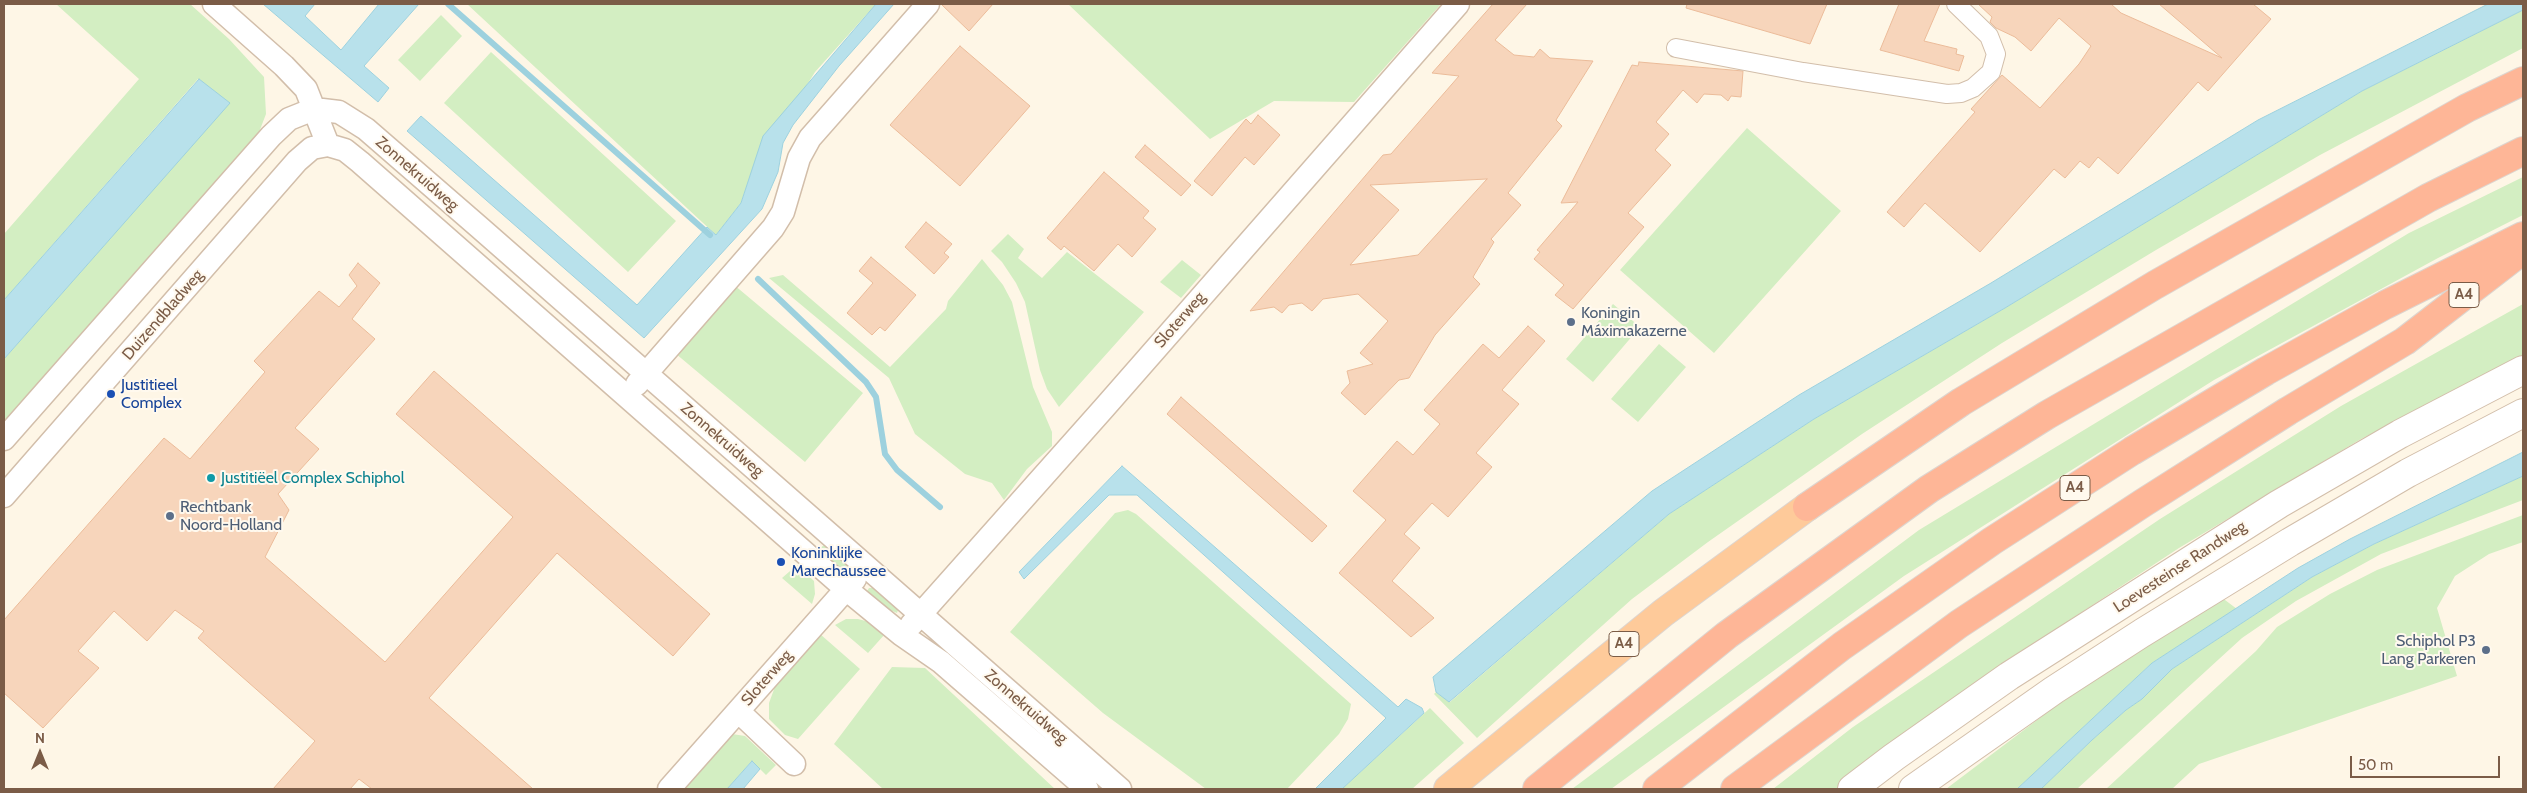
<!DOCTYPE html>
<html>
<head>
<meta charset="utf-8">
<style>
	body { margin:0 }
	#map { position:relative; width:2527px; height:793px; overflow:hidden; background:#fef6e6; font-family:Cabin,sans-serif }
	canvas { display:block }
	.frame { position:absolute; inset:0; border:5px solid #7b5c47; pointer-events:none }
	.north { position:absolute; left:15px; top:728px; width:50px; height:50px; -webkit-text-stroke:4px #fff9ee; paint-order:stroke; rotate:0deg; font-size:14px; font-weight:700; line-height:20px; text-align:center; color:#7b5c47 }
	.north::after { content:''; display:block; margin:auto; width:18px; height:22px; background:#7b5c47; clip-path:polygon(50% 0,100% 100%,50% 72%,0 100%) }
	.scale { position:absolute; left:2350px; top:756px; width:150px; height:22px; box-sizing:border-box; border:2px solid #7b5c47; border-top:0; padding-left:6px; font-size:15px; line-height:18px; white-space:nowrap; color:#7b5c47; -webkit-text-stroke:4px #fff9ee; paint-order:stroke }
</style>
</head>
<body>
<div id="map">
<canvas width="2527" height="793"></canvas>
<div class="frame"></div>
<div class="north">N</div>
<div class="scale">50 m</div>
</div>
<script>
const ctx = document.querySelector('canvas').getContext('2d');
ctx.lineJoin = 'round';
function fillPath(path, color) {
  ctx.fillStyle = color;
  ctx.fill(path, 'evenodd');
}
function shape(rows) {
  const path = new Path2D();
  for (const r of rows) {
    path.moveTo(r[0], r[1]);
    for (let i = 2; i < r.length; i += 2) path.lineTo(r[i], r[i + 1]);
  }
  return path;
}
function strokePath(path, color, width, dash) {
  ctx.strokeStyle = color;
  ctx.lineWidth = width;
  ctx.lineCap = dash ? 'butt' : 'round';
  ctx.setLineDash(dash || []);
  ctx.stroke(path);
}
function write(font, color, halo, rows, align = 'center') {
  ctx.font = font + ' Cabin,sans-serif';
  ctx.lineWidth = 4;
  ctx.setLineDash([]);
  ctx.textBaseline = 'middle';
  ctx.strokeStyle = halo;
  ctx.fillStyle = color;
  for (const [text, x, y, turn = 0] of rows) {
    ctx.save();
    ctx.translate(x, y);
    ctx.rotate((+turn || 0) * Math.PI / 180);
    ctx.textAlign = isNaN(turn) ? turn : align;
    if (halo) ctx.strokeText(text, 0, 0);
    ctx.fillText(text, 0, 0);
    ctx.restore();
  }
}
const green = shape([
	[56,4,190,4,229,39,264,77,266,114,256,140,4,427,4,359,229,103,198,79,4,300,4,234,139,79],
	[467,4,876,4,815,72,751,175,741,203,716,235],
	[1068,4,1441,4,1354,102,1274,101,1210,139],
	[2523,10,2523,48,2320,155,2156,250,2002,343,1862,434,1708,542,1632,599,1477,738,1434,694,1436,692,1450,702,1669,514,1814,419,2005,308,2362,91],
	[441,15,462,36,420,81,398,60],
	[491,52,676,221,628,272,444,103],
	[1747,128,1841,211,1714,353,1620,270],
	[2523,177,2523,215,2438,258,2214,380,1904,576,1611,789,1572,789,1919,530,2409,233],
	[1008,234,1024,249,1018,258,1042,278,1067,252,1144,312,1059,407,1047,389,1040,370,1025,302,1016,283,1002,262,991,251],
	[982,259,1003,285,1012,302,1033,387,1052,432,1052,446,1027,469,1004,500,992,483,965,474,915,434,889,378,769,278,783,275,890,367,946,309,948,301],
	[1182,260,1201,275,1181,298,1160,282],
	[721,274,863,393,805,462,663,343],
	[1613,304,1640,327,1593,382,1566,359],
	[2523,304,2523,357,2361,439,2179,548,2029,647,1836,789,1773,789,1853,727,2160,519,2341,406],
	[1659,344,1686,367,1638,422,1611,399],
	[2523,476,2523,500,2381,554,2296,601,2242,638,2077,789,2041,789,2092,740,2126,710,2142,699,2172,669,2312,577,2374,544],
	[1128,510,1136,514,1351,704,1348,719,1339,734,1287,789,1206,789,1103,713,1010,632,1115,513],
	[2523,515,2523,542,2489,554,2455,576,2437,608,2457,676,2199,764,2172,789,2106,789,2256,651,2277,627,2330,594,2377,570],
	[827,543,848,562,848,570,844,574,819,555,820,548],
	[797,565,814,581,815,594,812,604,782,578],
	[869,588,877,588,898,610,897,613,867,600,865,594],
	[2221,597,2237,609,2152,663,2017,789,1946,789,2053,708],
	[846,619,858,619,873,623,885,634,868,653,835,625],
	[820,634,860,669,798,739,785,735,769,719,769,703,776,684],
	[892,667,925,668,1055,789,883,789,834,744],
	[1430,708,1464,743,1412,789,1342,789],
	[732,734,745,736,776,765,766,775,752,761,727,789,684,789]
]);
const water = shape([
	[263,4,315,4,305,16,341,50,379,4,419,4,364,66,389,88,378,102,263,4],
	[876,4,894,4,839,66,793,125,783,143,778,172,762,209,644,338,407,131,421,116,637,305,707,227,716,235,741,203,763,136,876,4],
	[2488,4,2523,4,2523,10,2362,91,2005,308,1814,419,1669,514,1449,702,1436,692,1433,677,1652,491,1799,395,1991,283,2258,120,2488,4],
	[199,79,230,103,4,359,4,300,199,79],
	[2523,452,2523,476,2374,544,2312,577,2172,669,2142,699,2126,710,2092,740,2041,789,2017,789,2152,663,2298,568,2350,539,2523,452],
	[1122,466,1398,707,1406,699,1422,708,1424,713,1342,789,1315,789,1386,718,1137,495,1109,495,1024,579,1019,572,1122,466],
	[752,761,760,769,743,789,727,789,752,761]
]);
const stream = shape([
	[448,4,710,235],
	[758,279,866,382,876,397,885,454,897,470,940,507]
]);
const building = shape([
	[941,4,993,4,969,31,941,4],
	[1493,4,1527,4,1495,40,1514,55,1534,57,1540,49,1550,58,1593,61,1556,120,1562,126,1508,193,1521,205,1491,239,1494,242,1473,277,1480,284,1435,335,1409,378,1399,380,1365,415,1341,393,1350,383,1347,371,1373,364,1360,353,1388,321,1358,294,1323,299,1312,311,1302,303,1289,305,1282,313,1274,307,1250,311,1383,155,1391,154,1459,76,1432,73,1493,4],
	[1487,179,1418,255,1350,265,1399,210,1370,185,1487,179],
	[1687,4,1827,4,1810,44,1686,8,1687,4],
	[1899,4,1940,4,1924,41,1957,49,1956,54,1964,56,1959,71,1880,50,1899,4],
	[1978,4,2111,4,2121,13,2222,58,2159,4,2253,4,2271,19,2208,91,2198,82,2118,174,2098,157,2089,168,2080,161,2065,178,2054,169,1980,252,1925,203,1904,227,1887,212,1975,112,1971,109,2002,75,2040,108,2079,64,2091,46,2059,18,2031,51,2015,37,1996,28,1990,22,1992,17,1978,4],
	[960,46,1030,106,960,186,890,125,960,46],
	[1639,62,1743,71,1741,97,1731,96,1728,101,1721,95,1704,94,1697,103,1683,90,1656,122,1669,134,1655,150,1671,165,1628,213,1644,227,1573,309,1555,295,1564,285,1534,259,1540,252,1537,250,1578,202,1561,203,1632,65,1638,66,1639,62],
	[1258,115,1280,135,1254,165,1245,157,1212,196,1194,181,1246,119,1251,124,1258,115],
	[1145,145,1191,185,1181,196,1135,157,1145,145],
	[1104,172,1149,211,1143,218,1156,229,1132,257,1118,244,1094,271,1064,246,1061,250,1047,238,1104,172],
	[926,222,952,244,944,253,949,257,934,274,905,247,926,222],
	[871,257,916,295,885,331,880,327,872,335,847,313,873,283,859,271,871,257],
	[358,263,380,283,352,319,375,339,295,428,319,449,278,494,289,510,265,557,385,662,513,517,396,414,434,371,710,614,673,656,557,553,429,698,533,789,372,789,359,779,350,789,273,789,315,741,198,638,204,631,175,610,147,641,114,611,78,651,99,668,43,728,4,693,4,620,164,438,190,459,265,372,254,361,319,291,339,307,357,286,349,275,358,263],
	[1528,326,1545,341,1502,390,1519,404,1476,453,1492,467,1448,517,1432,503,1404,534,1420,548,1392,581,1434,618,1411,637,1339,573,1386,520,1353,491,1397,441,1413,455,1440,424,1424,410,1483,344,1499,358,1528,326],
	[1181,397,1327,526,1312,542,1167,414,1181,397]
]);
const pedestrian = shape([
	[1676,48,1803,72,1947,94,1961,93,1973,88,1991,72,1996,54,1989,36,1956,4]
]);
const minor = shape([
	[214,4,284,66,306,89,328,145],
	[637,384,773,228,783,212,799,158,810,138,928,4],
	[4,439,271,136,289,119,314,109,339,112,366,129,479,227,1120,789],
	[4,496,297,161,312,148,328,145,345,150,360,162,846,589,902,635,941,662,1087,789],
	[911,625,1104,408,1458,4],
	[738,711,794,764],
	[669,789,855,579]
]);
const tertiary = shape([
	[1852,789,1894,757,2009,676,2279,504,2400,434,2523,370],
	[1913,789,2054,690,2142,633,2290,542,2408,473,2523,413]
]);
const trunk = shape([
	[1448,789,1663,613,1807,507]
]);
const motorway = shape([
	[1807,507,1961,402,2155,285,2467,108,2523,81],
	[1537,789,1727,635,1929,489,2047,415,2428,198,2523,151],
	[1657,789,1842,646,1992,541,2132,451,2266,371,2385,305,2523,236],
	[1735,789,1959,624,2143,503,2288,411,2405,341,2523,250]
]);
const markers = [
	[1571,322,5,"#5c6f8a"],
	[111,394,5,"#1a4fb4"],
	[211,478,5,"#0f9aa8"],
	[170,516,5,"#5c6f8a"],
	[781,562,5,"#1a4fb4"],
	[2486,650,5,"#5c6f8a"]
];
const shields = [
	[2464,295,30],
	[2075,488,30],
	[1624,644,30]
];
const shieldNames = [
	["A4",2464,295],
	["A4",2075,488],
	["A4",1624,644]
];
const streetNames = [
	["Zonnekruidweg",417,174,41],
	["Duizendbladweg",163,315,-49],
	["Sloterweg",1180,320,-49],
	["Zonnekruidweg",722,440,41],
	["Loevesteinse Randweg",2180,567,-33],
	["Sloterweg",767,678,-49],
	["Zonnekruidweg",1026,707,41]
];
const serviceNames = [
	["Koningin",1581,313],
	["Máximakazerne",1581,331],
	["Rechtbank",180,507],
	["Noord-Holland",180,525],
	["Schiphol P3",2476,641,"right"],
	["Lang Parkeren",2476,659,"right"]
];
const transitNames = [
	["Justitieel",121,385],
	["Complex",121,403],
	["Koninklijke",791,553],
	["Marechaussee",791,571]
];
const cultureNames = [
	["Justitiëel Complex Schiphol",221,478]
];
fillPath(green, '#d3eec2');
fillPath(water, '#b8e1eb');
strokePath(water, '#9dd1de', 1);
strokePath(stream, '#9dd1de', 6);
fillPath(building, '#f7d5bb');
strokePath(building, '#ebbb99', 1);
strokePath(pedestrian, '#d2beaa', 20);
strokePath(minor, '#d2beaa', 25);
strokePath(tertiary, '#d2beaa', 30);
strokePath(trunk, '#ddd5cf', 30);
strokePath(motorway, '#ddd5cf', 30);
strokePath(pedestrian, '#fff', 18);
strokePath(minor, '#fff', 22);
strokePath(tertiary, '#fff', 28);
strokePath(trunk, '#feca9a', 28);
strokePath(motorway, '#feb697', 28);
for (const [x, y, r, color] of markers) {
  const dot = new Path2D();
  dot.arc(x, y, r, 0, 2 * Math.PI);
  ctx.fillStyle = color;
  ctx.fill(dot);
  strokePath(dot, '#fff9ee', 2);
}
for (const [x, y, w] of shields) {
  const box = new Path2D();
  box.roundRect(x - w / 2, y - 12.5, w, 25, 4);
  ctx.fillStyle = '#fff9ee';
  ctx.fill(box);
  strokePath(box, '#7b5c47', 1);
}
write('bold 15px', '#7b5c47', null, shieldNames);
write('16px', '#7b5c47', '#fff9ee', streetNames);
write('16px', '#4e5e75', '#fff9ee', serviceNames, 'left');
write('16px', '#164399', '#fff9ee', transitNames, 'left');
write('16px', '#0d838f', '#fff9ee', cultureNames, 'left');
</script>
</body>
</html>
